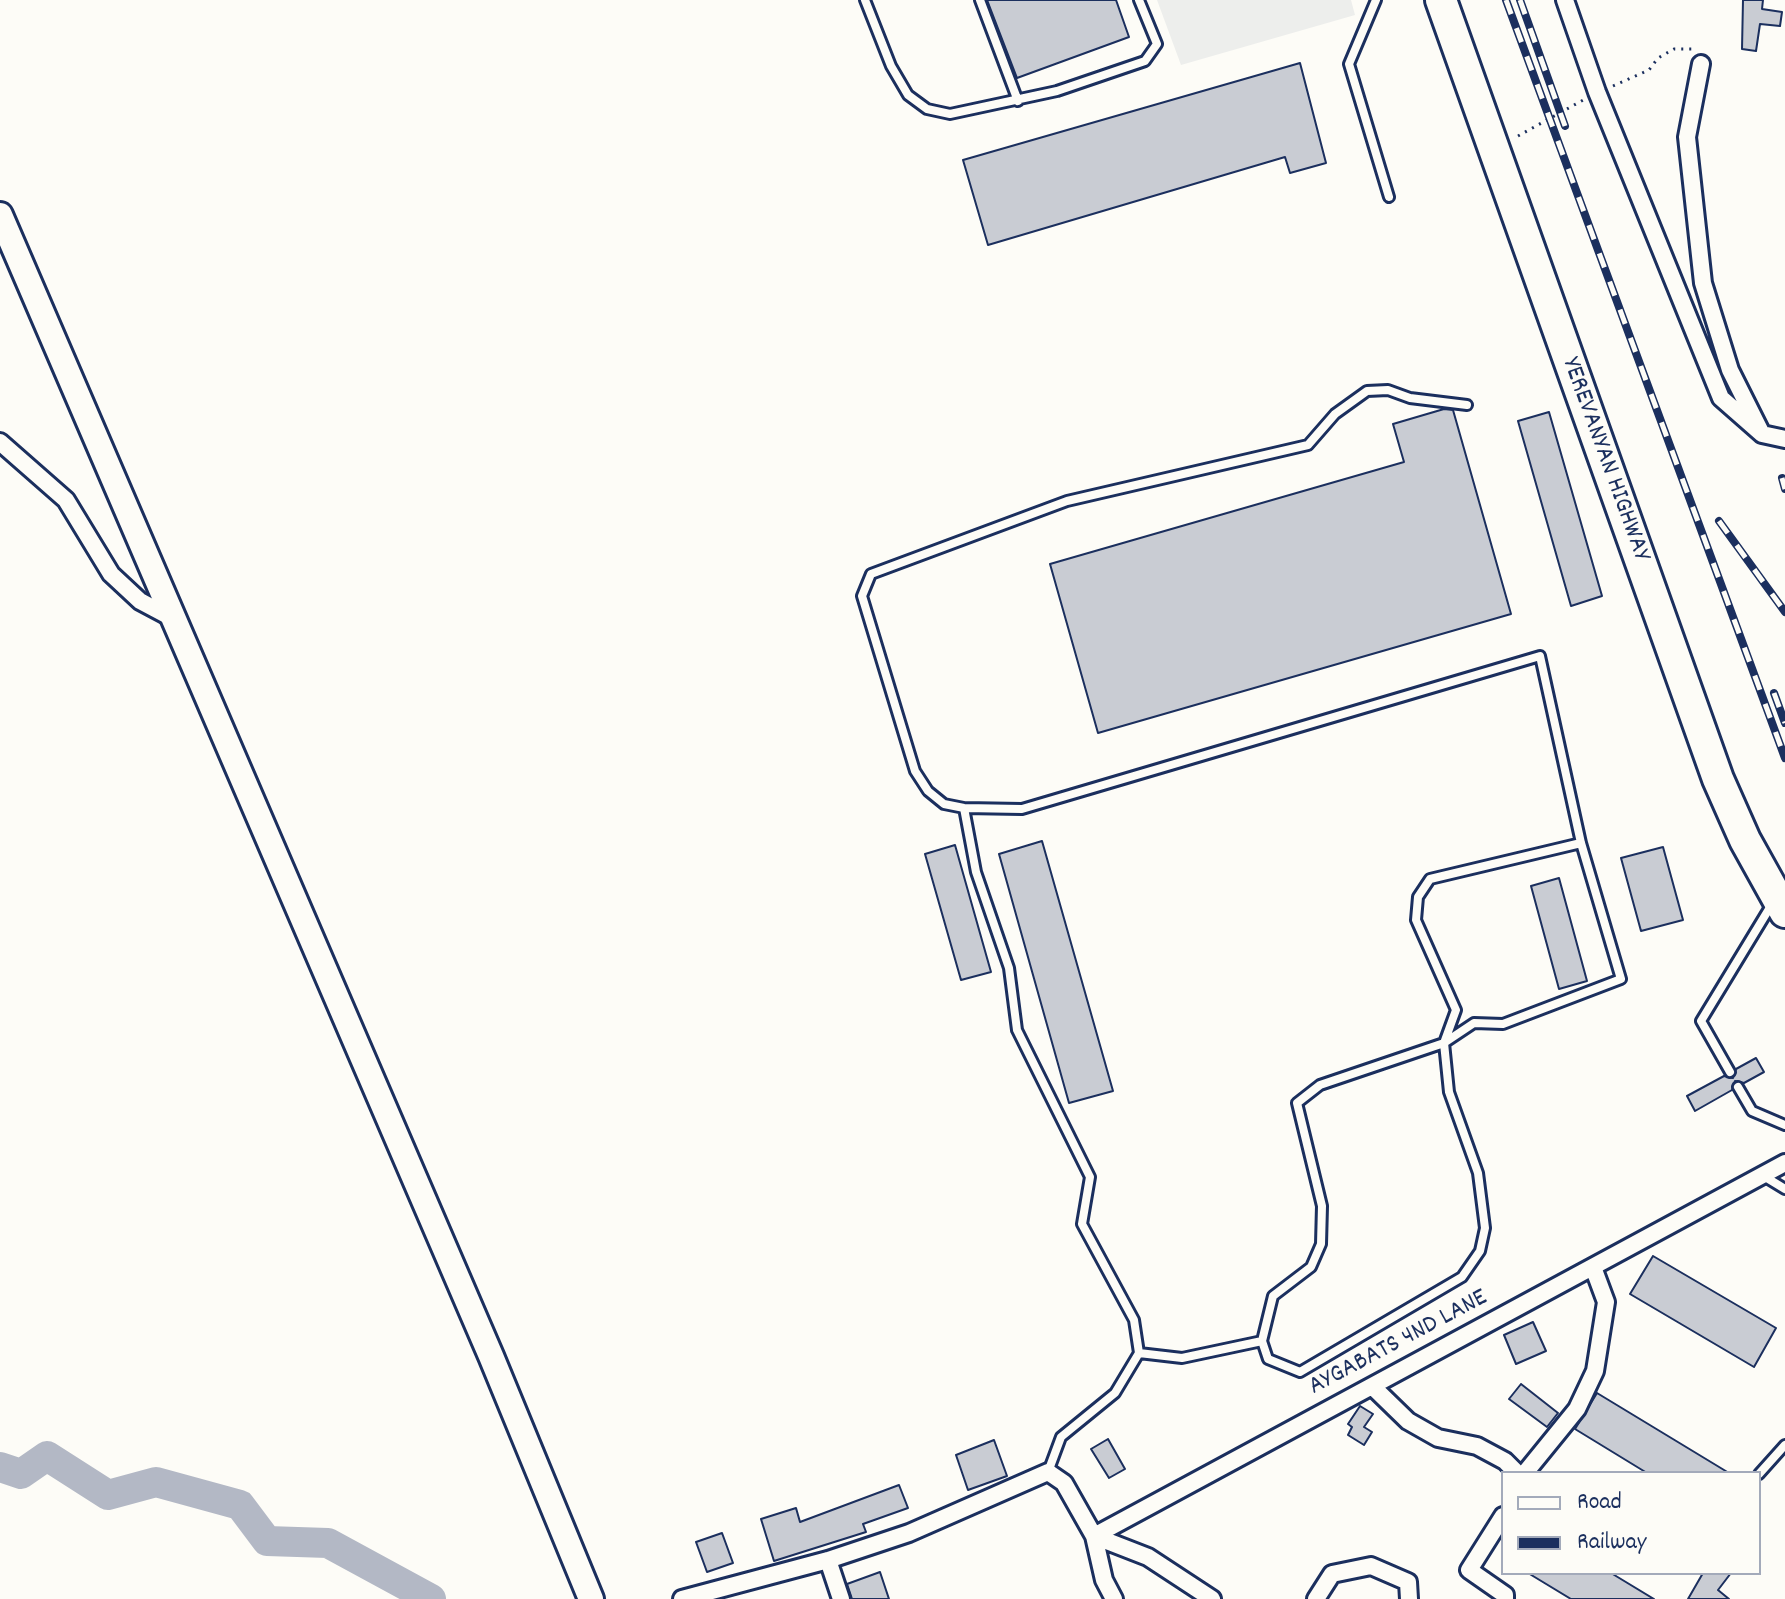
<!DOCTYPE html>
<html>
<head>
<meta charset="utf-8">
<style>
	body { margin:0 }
	#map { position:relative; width:1785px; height:1599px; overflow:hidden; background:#fdfcf7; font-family:Dekko,sans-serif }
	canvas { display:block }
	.legend { position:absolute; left:1501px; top:1471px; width:260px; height:104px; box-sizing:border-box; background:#fdfcf7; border:2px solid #a3aaba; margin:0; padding:10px 14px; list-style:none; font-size:24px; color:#1b2f5e }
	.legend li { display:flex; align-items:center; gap:16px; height:40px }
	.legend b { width:40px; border:2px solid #a3aaba }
</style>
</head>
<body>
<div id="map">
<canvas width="1785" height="1599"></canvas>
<ul class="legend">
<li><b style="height:10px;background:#fdfcf7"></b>Road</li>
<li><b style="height:10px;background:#1b2f5e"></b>Railway</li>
</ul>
</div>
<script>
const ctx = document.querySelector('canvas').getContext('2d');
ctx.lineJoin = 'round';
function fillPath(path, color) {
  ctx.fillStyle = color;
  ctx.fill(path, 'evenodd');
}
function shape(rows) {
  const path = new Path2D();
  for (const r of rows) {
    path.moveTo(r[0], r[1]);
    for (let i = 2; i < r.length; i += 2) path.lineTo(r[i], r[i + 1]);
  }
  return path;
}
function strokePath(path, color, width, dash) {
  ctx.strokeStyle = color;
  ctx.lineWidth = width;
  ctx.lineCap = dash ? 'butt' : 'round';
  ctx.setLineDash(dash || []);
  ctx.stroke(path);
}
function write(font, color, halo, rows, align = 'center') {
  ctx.font = font + ' Dekko,sans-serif';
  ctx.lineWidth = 6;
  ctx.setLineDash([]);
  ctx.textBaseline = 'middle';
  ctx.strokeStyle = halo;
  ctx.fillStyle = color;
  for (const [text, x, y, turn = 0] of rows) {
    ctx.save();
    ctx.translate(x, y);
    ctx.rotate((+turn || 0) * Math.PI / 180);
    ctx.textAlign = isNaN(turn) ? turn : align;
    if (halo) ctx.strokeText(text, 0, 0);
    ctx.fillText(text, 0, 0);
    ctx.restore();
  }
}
const built = shape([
	[1157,0,1351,0,1355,15,1181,65]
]);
const river = shape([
	[0,1467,21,1474,47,1456,108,1495,156,1482,240,1505,267,1541,328,1543,431,1599]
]);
const building = shape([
	[987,0,1116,0,1129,37,1017,78,987,0],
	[1743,0,1763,0,1762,9,1782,12,1780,26,1760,24,1756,51,1742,49,1743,0],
	[1300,63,1326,163,1290,173,1285,157,988,245,963,160,1300,63],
	[1444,409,1453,410,1511,614,1098,733,1050,564,1404,462,1393,424,1444,409],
	[1549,412,1602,596,1571,606,1518,421,1549,412],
	[1042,841,1113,1091,1069,1103,999,854,1042,841],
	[955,845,991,972,961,980,925,854,955,845],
	[1663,847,1683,920,1641,931,1621,858,1663,847],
	[1559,878,1587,981,1559,989,1531,886,1559,878],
	[1756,1058,1764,1072,1744,1083,1735,1081,1732,1090,1695,1111,1687,1096,1724,1076,1733,1078,1736,1069,1756,1058],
	[1653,1256,1776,1328,1754,1367,1630,1294,1653,1256],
	[1533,1322,1546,1351,1516,1364,1504,1335,1533,1322],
	[1521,1384,1558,1413,1547,1427,1509,1399,1521,1384],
	[1597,1393,1729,1473,1647,1473,1575,1429,1597,1393],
	[1360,1406,1373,1414,1364,1427,1372,1432,1364,1445,1348,1435,1352,1427,1348,1424,1360,1406],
	[1108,1439,1125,1469,1109,1478,1091,1449,1108,1439],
	[994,1440,1007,1476,968,1490,956,1455,994,1440],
	[899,1485,908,1508,863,1524,866,1532,774,1561,761,1519,796,1508,800,1522,899,1485],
	[722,1533,733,1563,707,1572,696,1542,722,1533],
	[880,1572,889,1599,852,1599,847,1584,880,1572],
	[1528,1573,1611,1573,1654,1599,1571,1599,1528,1573],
	[1703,1573,1731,1573,1718,1590,1729,1599,1688,1599,1703,1573]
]);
const path = shape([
	[1613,86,1649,70,1658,58,1674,49,1693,49],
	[1518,136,1585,99]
]);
const lane = shape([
	[865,0,891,66,908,95,927,109,950,114,1057,91,1145,61,1157,44,1139,0],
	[980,0,1018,101],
	[1376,0,1349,64,1389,197],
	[1467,405,1410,398,1388,390,1367,391,1335,414,1308,445,1067,501,871,574,862,596,915,771,928,791,944,804,964,808,1022,809,1540,656,1581,843,1621,979,1503,1024,1474,1023,1444,1043,1320,1085,1297,1103,1322,1206,1321,1244,1311,1267,1273,1296,1262,1341,1268,1359,1300,1372,1462,1277,1480,1251,1485,1228,1478,1173,1449,1092,1444,1043,1456,1010,1416,920,1418,897,1430,879,1581,843],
	[964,808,976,872,1009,968,1017,1030,1090,1177,1082,1224,1134,1320,1139,1353,1182,1358,1262,1341],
	[1730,1072,1701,1021,1772,904],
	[1738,1087,1752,1111,1785,1125],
	[1762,1175,1785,1189],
	[1048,1472,1061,1437,1115,1393,1139,1353],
	[1759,1474,1785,1445]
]);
const street = shape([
	[1565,0,1597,92,1721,398,1762,434],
	[1701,64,1687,137,1703,283,1730,370,1762,434,1785,439],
	[0,442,66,500,111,574,140,601,172,618],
	[1372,1386,1408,1421,1438,1438,1477,1446,1505,1461,1517,1473],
	[1525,1473,1577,1409,1595,1371,1606,1302,1593,1267],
	[1503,1516,1469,1570,1505,1595,1505,1599],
	[828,1560,841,1599],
	[682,1599,828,1560,909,1533,1048,1472,1064,1483,1094,1536,1148,1557,1212,1599],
	[1114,1599,1104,1580,1094,1536,1785,1163],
	[1316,1599,1332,1574,1371,1566,1408,1582,1409,1599]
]);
const secondary = shape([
	[0,215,491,1356,591,1599]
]);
const highway = shape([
	[1441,0,1718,779,1745,840,1785,912]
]);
const rail = shape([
	[1506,0,1785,758],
	[1520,0,1565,126],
	[1782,478,1785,489],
	[1719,521,1785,612],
	[1774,693,1785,723]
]);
const streetNames = [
	["YEREVANYAN HIGHWAY",1604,460,70],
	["AYGABATS 4ND LANE",1399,1344,-28]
];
fillPath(built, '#edeeec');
strokePath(river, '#b3b8c5', 30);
fillPath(building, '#c9ccd3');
strokePath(building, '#1b2f5e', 2);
strokePath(lane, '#1b2f5e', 14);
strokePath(street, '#1b2f5e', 22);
strokePath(secondary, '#1b2f5e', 30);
strokePath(highway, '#1b2f5e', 36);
strokePath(path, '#1b2f5e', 3, [2, 6]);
strokePath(lane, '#fdfcf7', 8);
strokePath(street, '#fdfcf7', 16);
strokePath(secondary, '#fdfcf7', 24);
strokePath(highway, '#fdfcf7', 30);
strokePath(rail, '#1b2f5e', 8);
strokePath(rail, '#fdfcf7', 5, [15]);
write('26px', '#1b2f5e', '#fdfcf7', streetNames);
</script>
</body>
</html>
